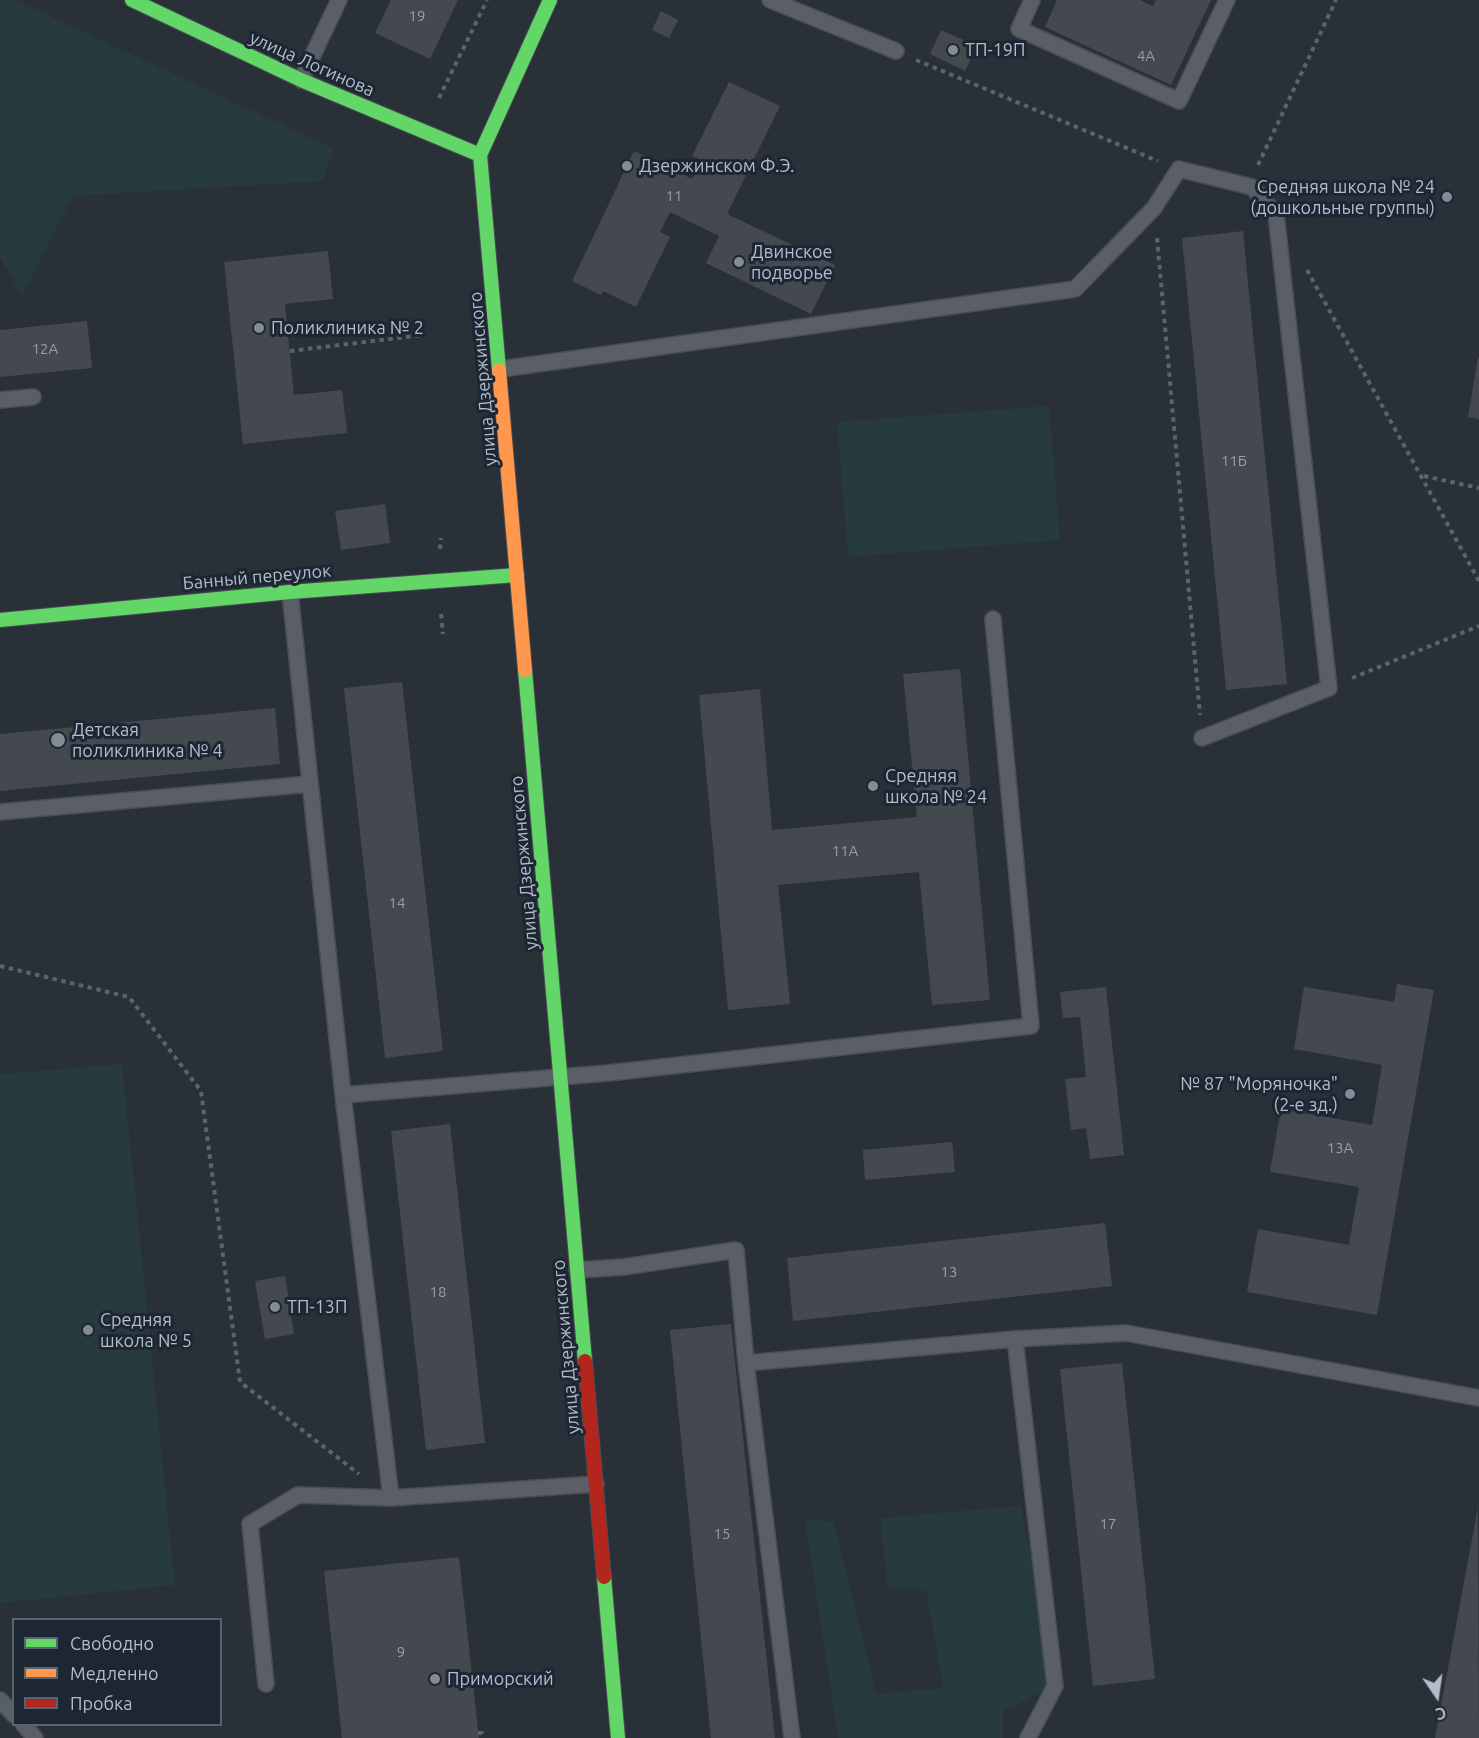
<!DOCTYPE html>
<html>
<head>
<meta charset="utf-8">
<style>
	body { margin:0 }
	#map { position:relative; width:1479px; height:1738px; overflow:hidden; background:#2a3038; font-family:Ubuntu,sans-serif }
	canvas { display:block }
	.legend { position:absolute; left:12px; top:1618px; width:210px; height:108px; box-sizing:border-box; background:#1d2633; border:2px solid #59626f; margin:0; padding:8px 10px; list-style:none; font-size:18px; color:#b4bcc9 }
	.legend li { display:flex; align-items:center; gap:12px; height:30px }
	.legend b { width:30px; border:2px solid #59626f }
	.north { position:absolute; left:1407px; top:1666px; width:60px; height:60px; -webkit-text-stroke:4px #1d2633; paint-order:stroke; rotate:167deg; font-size:16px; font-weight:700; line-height:24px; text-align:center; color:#b4bcc9 }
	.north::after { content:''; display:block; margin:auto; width:21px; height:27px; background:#b4bcc9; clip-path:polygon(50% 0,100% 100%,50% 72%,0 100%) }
</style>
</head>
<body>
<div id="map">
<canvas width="1479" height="1738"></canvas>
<ul class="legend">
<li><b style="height:8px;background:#63d668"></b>Свободно</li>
<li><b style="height:8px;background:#ff974d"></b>Медленно</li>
<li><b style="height:8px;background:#b3261e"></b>Пробка</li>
</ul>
<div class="north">С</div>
</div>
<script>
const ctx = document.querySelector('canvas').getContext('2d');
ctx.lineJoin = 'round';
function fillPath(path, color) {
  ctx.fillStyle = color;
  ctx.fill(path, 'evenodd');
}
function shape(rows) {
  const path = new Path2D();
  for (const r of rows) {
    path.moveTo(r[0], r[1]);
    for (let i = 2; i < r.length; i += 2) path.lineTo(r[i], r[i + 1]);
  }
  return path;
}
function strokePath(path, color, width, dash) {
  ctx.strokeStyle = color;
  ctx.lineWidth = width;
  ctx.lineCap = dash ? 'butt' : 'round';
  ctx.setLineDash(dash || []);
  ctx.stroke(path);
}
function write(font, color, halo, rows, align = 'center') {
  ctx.font = font + ' Ubuntu,sans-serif';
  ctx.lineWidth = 6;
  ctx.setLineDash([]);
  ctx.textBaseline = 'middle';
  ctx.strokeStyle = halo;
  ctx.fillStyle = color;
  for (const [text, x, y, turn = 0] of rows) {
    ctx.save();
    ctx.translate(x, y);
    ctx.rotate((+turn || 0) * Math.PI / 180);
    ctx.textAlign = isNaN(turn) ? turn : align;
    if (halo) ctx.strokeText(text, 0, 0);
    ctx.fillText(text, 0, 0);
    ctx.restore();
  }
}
const green = shape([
	[0,0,15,0,334,149,322,181,73,196,22,296,0,257],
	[1049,406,1060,540,848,557,837,422],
	[122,1064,175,1585,0,1603,0,1074],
	[1021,1506,1055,1686,1003,1711,1003,1738,838,1738,805,1519,833,1522,876,1694,943,1688,926,1589,888,1589,880,1518]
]);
const building = shape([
	[391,0,458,0,430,59,375,33],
	[1057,0,1140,0,1153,6,1156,0,1211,0,1171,85,1045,27],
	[661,11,678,20,669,38,652,30],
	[941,30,977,46,965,71,930,54],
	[729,82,780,106,727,214,835,265,811,314,706,263,719,236,670,212,660,232,670,237,636,307,603,291,601,295,572,281,634,151,692,179,701,160,692,156],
	[1243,231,1287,684,1226,690,1182,238],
	[328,251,333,299,285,304,294,395,342,390,347,433,243,444,224,262],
	[87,321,92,368,0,377,0,330],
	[1478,358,1479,358,1479,419,1468,417],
	[385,504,390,543,341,550,335,511],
	[960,669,990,1000,932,1005,919,872,778,885,790,1004,728,1010,699,695,760,689,772,830,917,817,903,674],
	[402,682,443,1051,385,1058,344,688],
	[275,708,280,764,0,791,0,734],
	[1397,984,1434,990,1377,1315,1247,1292,1258,1229,1349,1245,1359,1187,1270,1172,1281,1109,1372,1125,1382,1065,1294,1049,1304,987,1394,1002],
	[1106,987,1124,1155,1090,1159,1086,1128,1071,1130,1065,1079,1086,1077,1080,1017,1063,1018,1060,992],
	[450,1124,485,1443,426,1450,391,1131],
	[952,1142,955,1172,865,1180,863,1150],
	[1105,1223,1112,1286,793,1321,787,1258],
	[285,1276,294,1334,265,1339,255,1281],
	[731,1324,775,1738,711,1738,670,1330],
	[1122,1363,1155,1679,1093,1686,1060,1369],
	[1478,1507,1479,1738,1435,1738],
	[459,1557,479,1738,342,1738,324,1571]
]);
const path = shape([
	[916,60,1158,161],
	[439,98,487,0],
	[1258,165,1336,0],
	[1157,238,1200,715],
	[1307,270,1479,581],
	[290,351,423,335],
	[1424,476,1479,488],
	[440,549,441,538],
	[441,614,443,634],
	[1352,678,1479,626],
	[0,966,129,997,201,1091,240,1382,359,1474],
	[478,1733,482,1733,482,1738]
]);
const lane = shape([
	[770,0,896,51],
	[1032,0,1019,29,1179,101,1227,0],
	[301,80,339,0],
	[501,369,1075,289,1154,208,1179,169,1252,187,1276,214,1329,688,1202,738],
	[0,400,33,397],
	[290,592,343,1095,391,1498],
	[0,812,310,784],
	[343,1095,608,1073,1031,1026,993,619],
	[577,1270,624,1267,736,1250,746,1363,792,1738],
	[1015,1339,1126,1333,1479,1398],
	[746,1363,1015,1339,1055,1686,1028,1738],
	[266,1684,250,1524,298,1495,391,1498,596,1484],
	[0,1700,14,1715],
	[23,1724,35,1738]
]);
const fast = shape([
	[132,0,301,80,480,155],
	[499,370,480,155,550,0],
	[0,620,290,592,517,575],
	[525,670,585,1361],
	[604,1577,618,1738]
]);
const slow = shape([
	[499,370,525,670]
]);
const jam = shape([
	[585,1361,604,1577]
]);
const markers = [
	[953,50,6,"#848b96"],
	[627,166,6,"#848b96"],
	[1447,197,6,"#848b96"],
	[739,262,6,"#848b96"],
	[259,328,6,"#848b96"],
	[58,740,8,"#848b96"],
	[873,786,6,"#848b96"],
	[1350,1094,6,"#848b96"],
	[275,1307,6,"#848b96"],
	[88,1330,6,"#848b96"],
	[435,1679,6,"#848b96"]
];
const numberNames = [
	["19",417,16],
	["4А",1146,56],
	["11",674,196],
	["12А",45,349],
	["11Б",1234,461],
	["11А",845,851],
	["14",397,903],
	["13А",1340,1148],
	["13",949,1272],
	["18",438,1292],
	["17",1108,1524],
	["15",722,1534],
	["9",401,1652]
];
const poiNames = [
	["ТП-19П",965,50],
	["Дзержинском Ф.Э.",639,166],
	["Средняя школа № 24",1435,187,"right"],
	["(дошкольные группы)",1435,208,"right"],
	["Двинское",751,252],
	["подворье",751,273],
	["Поликлиника № 2",271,328],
	["Детская",72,730],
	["поликлиника № 4",72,751],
	["Средняя",885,776],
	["школа № 24",885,797],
	["№ 87 \"Моряночка\"",1338,1084,"right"],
	["(2-е зд.)",1338,1105,"right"],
	["ТП-13П",287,1307],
	["Средняя",100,1320],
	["школа № 5",100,1341],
	["Приморский",447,1679]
];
const streetNames = [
	["улица Логинова",312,64,24],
	["улица Дзержинского",483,379,-95],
	["Банный переулок",257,577,-5],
	["улица Дзержинского",524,863,-95],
	["улица Дзержинского",566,1347,-95]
];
fillPath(green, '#273a3e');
fillPath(building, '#444950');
strokePath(lane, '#484c53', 18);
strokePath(fast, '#484c53', 16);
strokePath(slow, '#484c53', 16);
strokePath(jam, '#484c53', 16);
strokePath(path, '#5d636a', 4, [4.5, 4.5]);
strokePath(lane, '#5a5e66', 15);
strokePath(fast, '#63d668', 14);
strokePath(slow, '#ff974d', 14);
strokePath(jam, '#b3261e', 14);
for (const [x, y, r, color] of markers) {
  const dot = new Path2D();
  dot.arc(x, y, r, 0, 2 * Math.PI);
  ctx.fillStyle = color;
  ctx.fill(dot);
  strokePath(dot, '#1d2633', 2);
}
write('15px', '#989fab', null, numberNames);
write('18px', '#b4bcc9', '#1d2633', poiNames, 'left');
write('18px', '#b4bcc9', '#1d2633', streetNames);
</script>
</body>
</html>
